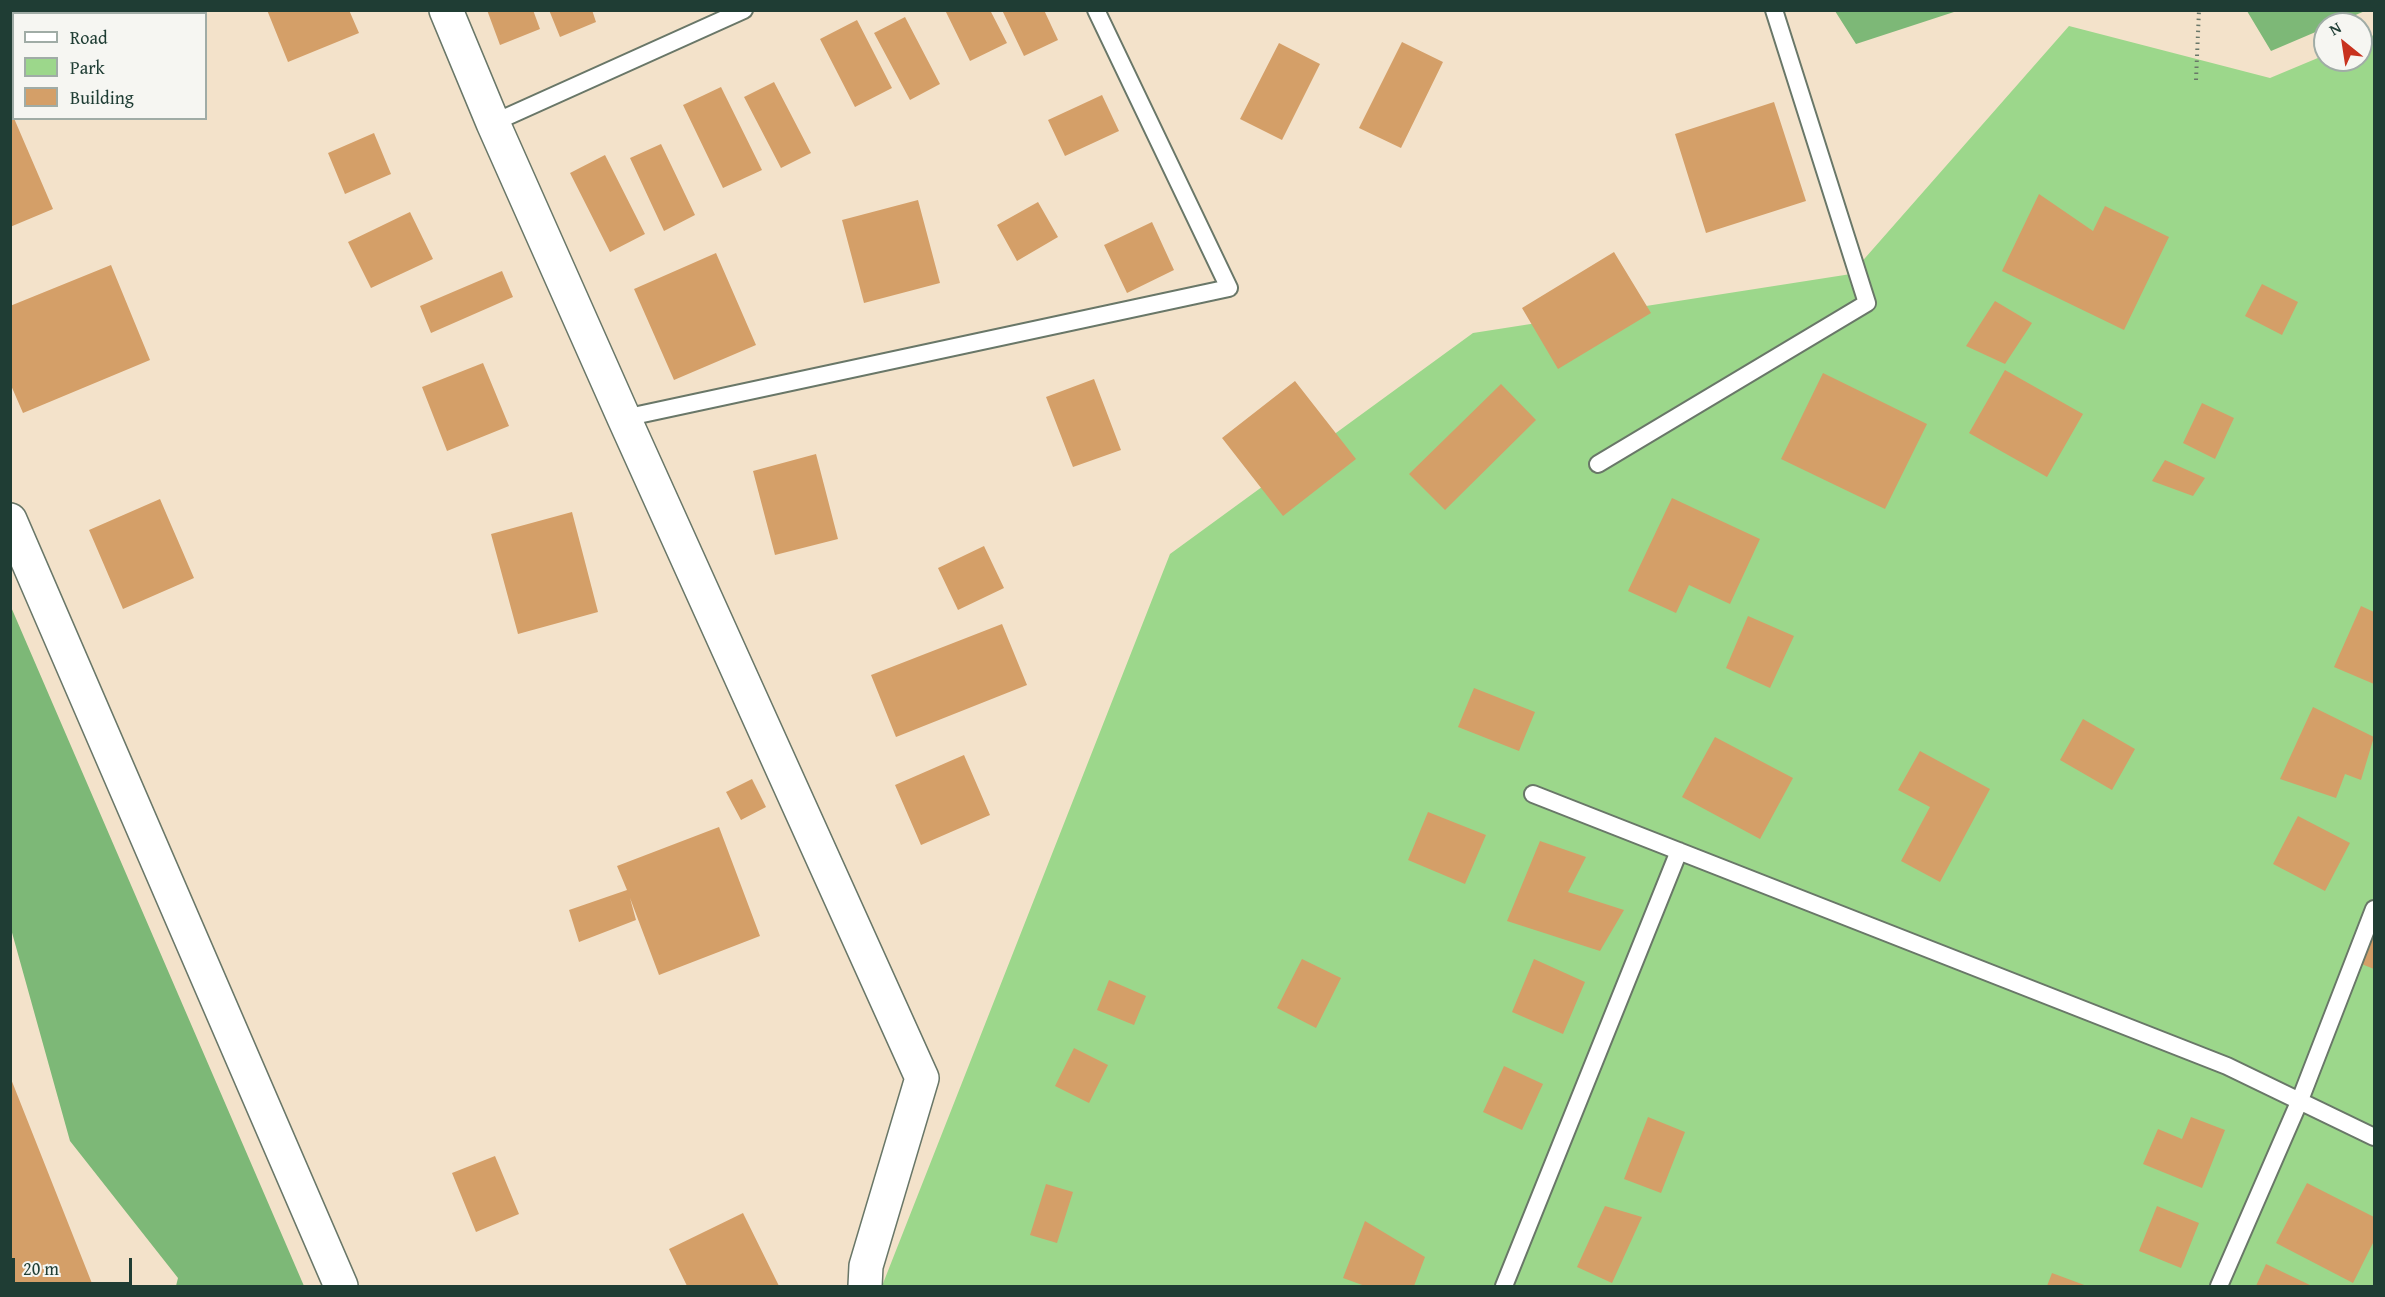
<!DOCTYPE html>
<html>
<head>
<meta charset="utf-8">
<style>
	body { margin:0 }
	#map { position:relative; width:2385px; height:1297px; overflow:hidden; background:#f3e2ca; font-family:"Gentium Book Plus",serif }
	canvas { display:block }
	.frame { position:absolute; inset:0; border:12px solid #1f3d34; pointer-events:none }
	.legend { position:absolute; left:12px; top:12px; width:195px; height:108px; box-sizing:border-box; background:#f6f6f2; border:2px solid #a0aca6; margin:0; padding:8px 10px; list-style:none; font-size:18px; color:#1f3d34 }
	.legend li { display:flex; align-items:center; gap:12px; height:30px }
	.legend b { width:30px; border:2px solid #a0aca6 }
	.north { position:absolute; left:2313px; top:12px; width:60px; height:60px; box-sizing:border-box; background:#f6f6f2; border:2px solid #a0aca6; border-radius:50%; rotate:330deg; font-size:16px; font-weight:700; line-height:24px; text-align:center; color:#1f3d34 }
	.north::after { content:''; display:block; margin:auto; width:21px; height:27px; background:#c8321e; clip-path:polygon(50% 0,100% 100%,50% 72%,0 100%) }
	.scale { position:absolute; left:12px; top:1258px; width:120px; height:27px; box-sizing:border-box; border:3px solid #1f3d34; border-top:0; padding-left:8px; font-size:18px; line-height:21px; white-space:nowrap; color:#1f3d34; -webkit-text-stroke:4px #f6f6f2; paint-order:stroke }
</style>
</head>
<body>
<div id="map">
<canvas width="2385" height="1297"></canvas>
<div class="frame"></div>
<ul class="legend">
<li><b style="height:8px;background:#fff"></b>Road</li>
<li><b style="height:16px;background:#9cd78b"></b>Park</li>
<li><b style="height:16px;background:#d49f68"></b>Building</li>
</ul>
<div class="north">N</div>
<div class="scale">20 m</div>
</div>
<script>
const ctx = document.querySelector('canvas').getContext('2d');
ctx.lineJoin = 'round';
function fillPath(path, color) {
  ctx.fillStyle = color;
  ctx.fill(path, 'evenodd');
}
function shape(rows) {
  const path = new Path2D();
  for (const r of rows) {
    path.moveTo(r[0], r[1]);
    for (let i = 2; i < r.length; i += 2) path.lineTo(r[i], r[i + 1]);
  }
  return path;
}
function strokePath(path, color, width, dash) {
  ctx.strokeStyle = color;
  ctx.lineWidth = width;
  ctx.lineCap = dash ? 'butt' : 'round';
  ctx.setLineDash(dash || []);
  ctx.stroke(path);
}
const green = shape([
	[2069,26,2270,78,2325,55,2325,60,2361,60,2361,40,2374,35,2374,1286,882,1286,1170,554,1473,333,1851,274]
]);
const forest = shape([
	[1835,11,1957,11,1856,44],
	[2247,11,2365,11,2334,24,2325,24,2325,28,2271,51],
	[11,607,304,1286,176,1286,178,1278,70,1141,11,929]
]);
const building = shape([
	[51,10,93,10,93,11,85,14,52,14],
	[267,10,349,10,359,33,288,62],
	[487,10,533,10,540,29,500,45],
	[549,10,592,10,596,22,560,37],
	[945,10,990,10,1007,43,970,61],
	[1002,10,1044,10,1058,40,1024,56],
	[905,17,940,84,910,100,874,33],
	[857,20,892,88,855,107,820,39],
	[1402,42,1443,62,1401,148,1359,128],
	[1279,43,1320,64,1282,140,1240,119],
	[774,82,811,153,781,168,744,97],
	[721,87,762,170,723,188,683,105],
	[1102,95,1119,131,1065,156,1048,120],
	[1774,102,1806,201,1706,233,1675,134],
	[10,109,53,209,10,227],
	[374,133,391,174,345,194,328,153],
	[661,144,695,215,664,231,630,158],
	[605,155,645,234,610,252,570,173],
	[2039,194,2093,231,2105,206,2169,237,2124,330,2002,271],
	[918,200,940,283,864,303,842,220],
	[1038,202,1058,237,1017,261,997,225],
	[410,212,433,259,371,288,348,242],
	[1152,222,1174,270,1127,293,1104,245],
	[1614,252,1651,313,1558,369,1522,308],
	[716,253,756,345,674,380,634,289],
	[111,265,150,360,23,413,10,383,10,306],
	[502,271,513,297,431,333,420,306],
	[2262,284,2298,302,2282,335,2245,316],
	[1995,301,2032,323,2005,364,1966,346],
	[483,363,509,426,447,451,422,387],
	[2005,370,2083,414,2047,477,1969,433],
	[1823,373,1927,424,1885,509,1781,459],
	[1094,379,1121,450,1073,467,1046,397],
	[1295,381,1356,459,1283,516,1222,438],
	[1501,384,1536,420,1445,510,1409,474],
	[2202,403,2234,418,2215,459,2183,443],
	[816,454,838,539,775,555,753,471],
	[2165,460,2205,478,2193,496,2152,481],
	[1672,498,1760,539,1730,604,1689,585,1676,613,1628,591],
	[160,499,194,578,123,609,89,530],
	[572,512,598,612,518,634,491,534],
	[984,546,1004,588,958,610,938,568],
	[2361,606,2374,612,2374,684,2334,667],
	[1748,616,1794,636,1770,688,1726,668],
	[1002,624,1027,685,896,737,871,675],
	[1474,688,1535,712,1519,751,1458,727],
	[2313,707,2374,737,2361,780,2345,774,2336,798,2280,779],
	[2083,719,2135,749,2112,790,2060,760],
	[1715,737,1793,778,1760,839,1682,797],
	[1920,751,1990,789,1940,882,1901,861,1930,807,1898,790],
	[964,755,990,815,921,845,895,785],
	[752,779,766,807,741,820,726,792],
	[1428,812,1486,835,1465,884,1408,860],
	[2298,816,2350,843,2325,891,2273,864],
	[719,827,760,936,659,975,630,898,636,920,579,942,569,910,627,890,617,866],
	[1540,841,1586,857,1568,892,1624,910,1600,951,1507,921],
	[2374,923,2374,969,2359,963],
	[1302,959,1341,978,1316,1028,1277,1008],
	[1534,959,1585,982,1563,1034,1512,1012],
	[1109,980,1146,996,1134,1025,1097,1010],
	[1074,1048,1108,1065,1089,1103,1055,1086],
	[1504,1066,1543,1084,1522,1130,1483,1112],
	[10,1079,11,1079,93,1286,10,1286],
	[1648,1117,1685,1132,1661,1193,1624,1179],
	[2191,1117,2225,1130,2202,1188,2143,1164,2158,1129,2182,1139],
	[495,1156,519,1214,476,1232,452,1173],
	[2307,1183,2374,1217,2374,1241,2353,1283,2276,1243],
	[1046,1184,1073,1192,1057,1243,1030,1235],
	[1605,1206,1642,1217,1612,1283,1577,1267],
	[2157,1206,2199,1223,2181,1268,2139,1251],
	[743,1213,779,1286,687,1286,669,1249],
	[1365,1221,1425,1257,1414,1286,1365,1286,1343,1278],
	[2266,1264,2312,1286,2256,1286],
	[2052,1273,2087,1286,2047,1286]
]);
const path = shape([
	[2196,80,2199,10]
]);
const lane = shape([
	[493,123,744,10],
	[624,418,1229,288,1096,10],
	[1598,464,1867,303,1774,10],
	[1533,794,2227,1066,2374,1137],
	[1504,1286,1679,851],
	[2219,1286,2300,1100,2374,909]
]);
const street = shape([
	[446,10,493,123,624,418,922,1078,866,1266,865,1286],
	[10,520,341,1286]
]);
fillPath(green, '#9cd78b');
fillPath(forest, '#7db877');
fillPath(building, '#d49f68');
strokePath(lane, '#697768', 20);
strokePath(street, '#697768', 36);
strokePath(path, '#697768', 4, [1.5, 4.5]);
strokePath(lane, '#fff', 16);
strokePath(street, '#fff', 33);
</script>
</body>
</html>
